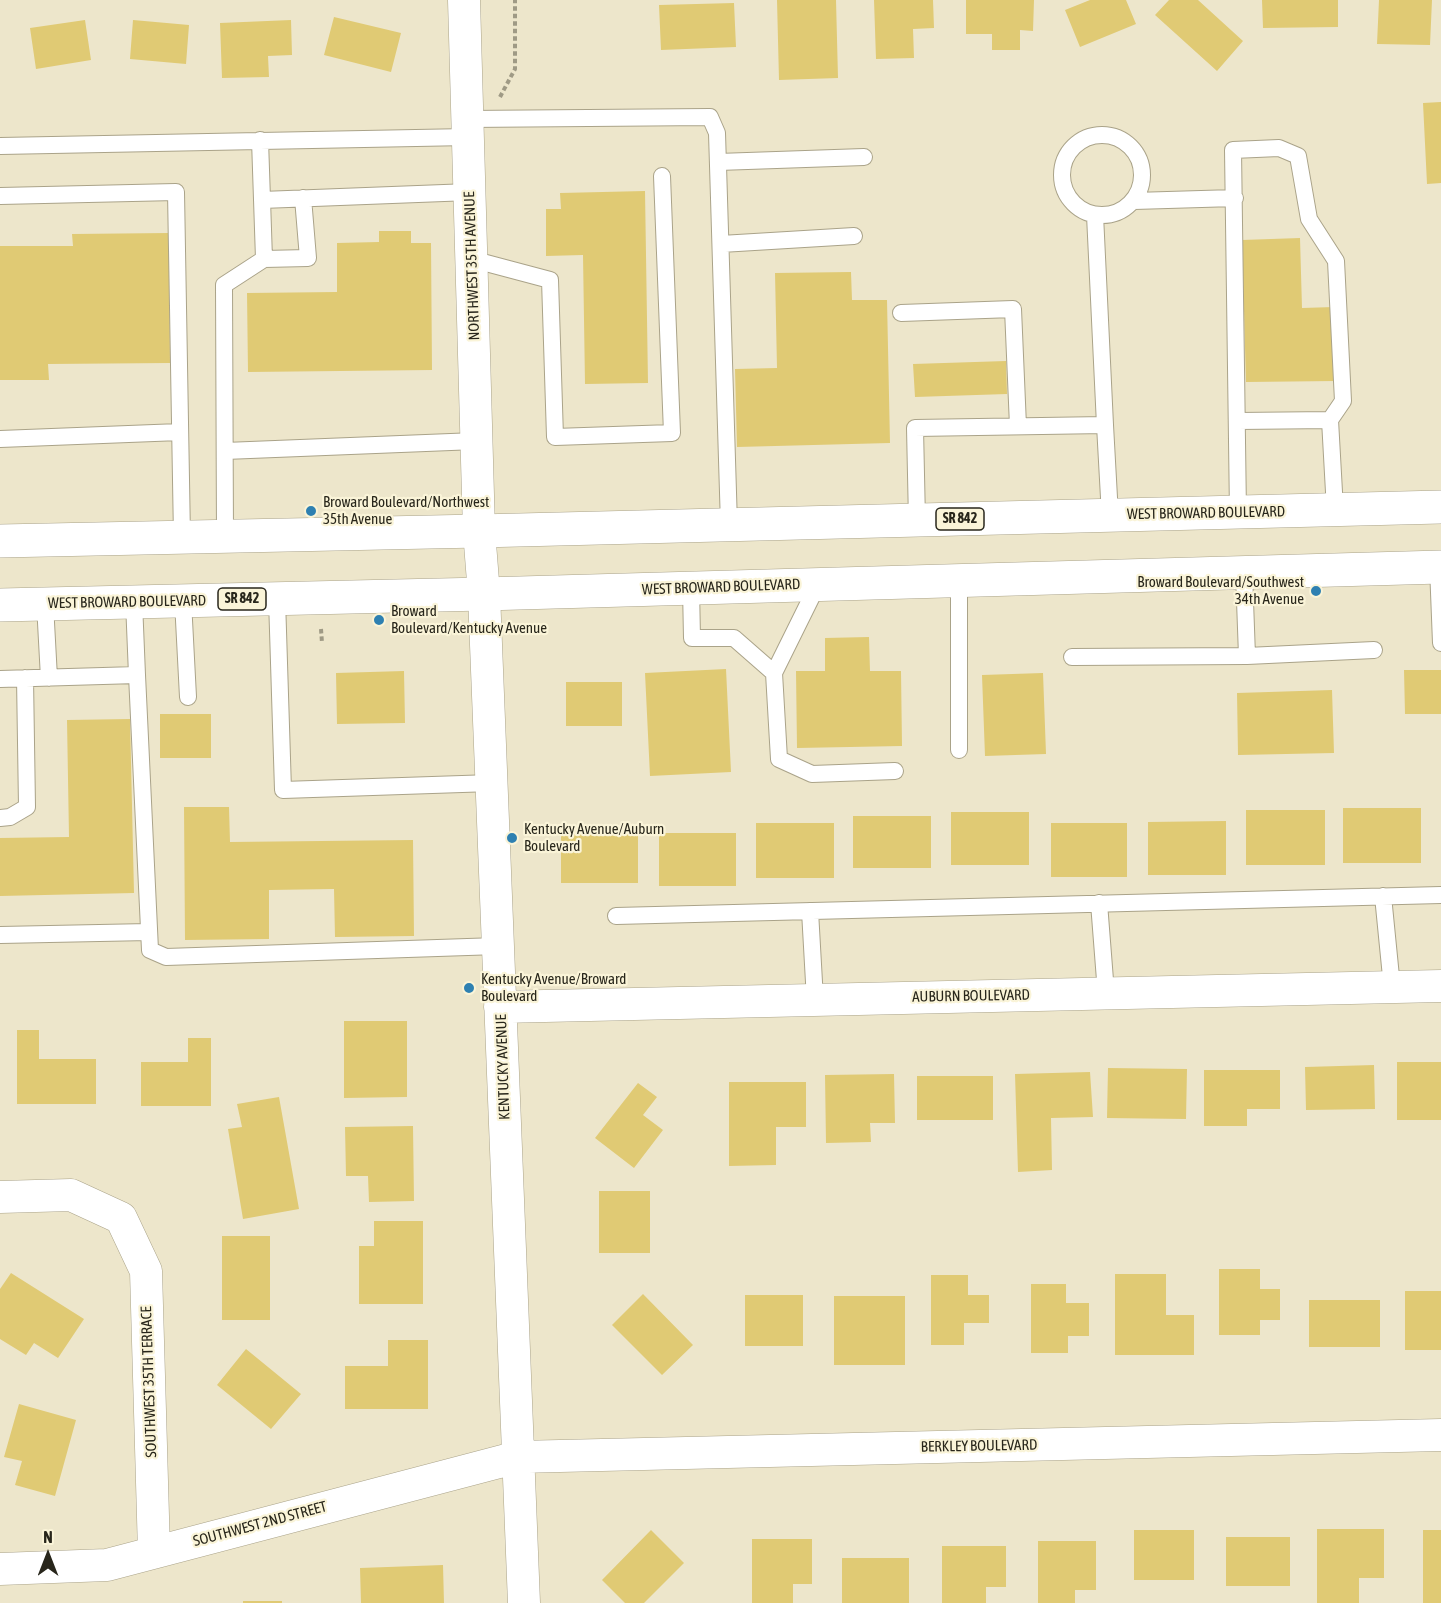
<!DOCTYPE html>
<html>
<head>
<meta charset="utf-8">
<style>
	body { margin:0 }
	#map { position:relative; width:1441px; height:1603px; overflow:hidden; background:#ede6cb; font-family:"Asap Condensed",sans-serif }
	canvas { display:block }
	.north { position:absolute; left:18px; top:1525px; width:60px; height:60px; -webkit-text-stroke:4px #faf4d8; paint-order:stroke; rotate:0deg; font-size:16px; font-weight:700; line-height:24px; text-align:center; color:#28261b }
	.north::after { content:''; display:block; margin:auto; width:21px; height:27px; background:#28261b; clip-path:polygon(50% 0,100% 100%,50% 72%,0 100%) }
</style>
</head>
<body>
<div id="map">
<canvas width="1441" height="1603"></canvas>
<div class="north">N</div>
</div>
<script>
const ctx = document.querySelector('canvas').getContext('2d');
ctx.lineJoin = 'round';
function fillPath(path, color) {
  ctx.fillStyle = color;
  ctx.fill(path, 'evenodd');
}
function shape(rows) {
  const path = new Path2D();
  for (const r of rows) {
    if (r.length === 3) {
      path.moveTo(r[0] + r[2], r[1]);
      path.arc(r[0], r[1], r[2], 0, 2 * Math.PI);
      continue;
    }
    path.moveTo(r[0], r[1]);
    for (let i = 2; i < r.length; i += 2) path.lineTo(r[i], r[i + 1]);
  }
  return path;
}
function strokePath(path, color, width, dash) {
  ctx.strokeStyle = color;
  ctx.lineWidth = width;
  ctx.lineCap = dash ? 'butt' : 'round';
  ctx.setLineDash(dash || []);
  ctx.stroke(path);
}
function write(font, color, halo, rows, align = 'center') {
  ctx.font = font + ' "Asap Condensed",sans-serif';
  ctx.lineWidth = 4.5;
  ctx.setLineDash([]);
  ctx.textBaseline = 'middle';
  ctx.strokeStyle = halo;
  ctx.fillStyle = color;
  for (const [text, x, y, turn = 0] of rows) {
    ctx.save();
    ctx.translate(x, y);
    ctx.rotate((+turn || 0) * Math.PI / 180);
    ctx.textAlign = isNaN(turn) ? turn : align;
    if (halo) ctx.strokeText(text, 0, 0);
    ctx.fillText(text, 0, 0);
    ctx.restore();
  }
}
const building = shape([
	[777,0,836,0,838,78,779,80],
	[874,0,933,0,934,28,913,29,914,58,876,59],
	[966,0,1034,0,1033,31,1020,30,1020,50,992,50,992,34,966,34],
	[1090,0,1126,0,1136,24,1080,47,1065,10],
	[1169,0,1198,0,1243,41,1217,71,1155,15],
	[1262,0,1338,0,1338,27,1263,28],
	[1379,0,1432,0,1430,45,1377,44],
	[734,3,736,47,661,50,659,5],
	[334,17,401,33,391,72,324,55],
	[85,20,91,60,36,69,30,28],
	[133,20,189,25,186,64,130,59],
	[291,20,292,55,268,56,269,77,222,78,220,23],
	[1441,102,1441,183,1427,184,1423,103],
	[645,191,648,383,585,384,583,255,546,256,546,209,561,209,560,193],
	[379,231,411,231,411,243,431,243,432,370,248,372,247,293,337,292,337,243,379,242],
	[169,233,170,363,48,364,49,380,0,380,0,246,73,246,72,234],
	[1300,238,1302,308,1334,307,1336,381,1246,382,1242,240],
	[851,272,852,300,887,300,890,443,737,447,735,369,777,368,775,273],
	[1006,361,1007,394,915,397,913,364],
	[869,637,870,671,901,671,902,746,797,748,796,671,825,671,825,638],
	[726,669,731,772,650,776,645,673],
	[1404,670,1441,670,1441,714,1405,714],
	[404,671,405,723,337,724,336,673],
	[1043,673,1046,754,985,756,982,675],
	[566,682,622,682,622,726,566,726],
	[1332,690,1334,753,1238,755,1237,693],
	[160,714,211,714,211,758,160,758],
	[130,719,134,893,0,896,0,838,69,837,67,720],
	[184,807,229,807,230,842,413,840,414,936,335,937,334,889,269,890,269,939,185,940],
	[1343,808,1421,808,1421,863,1343,863],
	[1246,810,1325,810,1325,865,1246,865],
	[951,812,1029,812,1029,865,951,865],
	[853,816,931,816,931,868,853,868],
	[1226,821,1226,875,1148,875,1148,822],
	[756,823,834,823,834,878,756,878],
	[1051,823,1127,823,1127,877,1051,877],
	[561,828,638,828,638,883,561,883],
	[659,833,736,833,736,886,659,886],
	[344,1021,407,1021,407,1097,344,1098],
	[17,1030,39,1030,39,1059,96,1059,96,1104,17,1104],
	[188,1038,211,1038,211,1106,141,1106,141,1062,188,1062],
	[1397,1062,1441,1062,1441,1120,1397,1120],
	[1374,1065,1375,1109,1306,1110,1305,1067],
	[1108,1068,1187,1069,1186,1119,1107,1118],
	[1204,1070,1280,1070,1280,1109,1247,1109,1247,1126,1204,1126],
	[1090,1072,1093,1117,1051,1118,1052,1170,1018,1172,1015,1074],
	[894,1074,895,1123,870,1123,871,1142,826,1143,825,1075],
	[917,1076,993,1076,993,1120,917,1120],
	[729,1082,806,1082,806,1127,776,1127,776,1165,729,1166],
	[638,1083,657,1097,643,1115,663,1130,634,1168,595,1138],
	[279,1097,299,1209,243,1219,228,1129,242,1127,237,1104],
	[413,1126,414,1201,369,1202,368,1176,346,1176,345,1127],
	[599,1191,650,1191,650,1253,599,1253],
	[374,1221,423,1221,423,1304,359,1304,359,1246,374,1246],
	[222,1236,270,1236,270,1320,222,1320],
	[1219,1269,1260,1269,1260,1289,1280,1289,1280,1320,1260,1320,1260,1335,1219,1335],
	[11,1273,84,1319,58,1358,34,1343,26,1355,0,1339,0,1289],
	[1115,1274,1166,1274,1166,1315,1194,1315,1194,1355,1115,1355],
	[931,1275,968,1275,968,1295,989,1295,989,1323,964,1323,964,1345,931,1345],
	[1031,1284,1066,1284,1066,1303,1089,1303,1089,1336,1068,1336,1068,1353,1031,1353],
	[1405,1291,1441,1291,1441,1350,1405,1350],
	[643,1294,693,1345,662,1375,612,1325],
	[745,1295,803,1295,803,1346,745,1346],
	[834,1296,905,1296,905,1365,834,1365],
	[1309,1300,1380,1300,1380,1347,1309,1347],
	[388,1340,428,1340,428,1409,345,1409,345,1366,388,1366],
	[246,1349,301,1394,271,1429,217,1385],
	[19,1404,76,1420,55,1496,15,1485,22,1461,4,1457],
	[1317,1529,1384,1529,1384,1578,1359,1578,1359,1603,1317,1603],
	[651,1530,684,1563,644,1603,625,1603,602,1580],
	[1134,1530,1194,1530,1194,1580,1134,1580],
	[1423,1530,1441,1530,1441,1603,1423,1603],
	[1226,1537,1290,1537,1290,1586,1226,1586],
	[752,1539,812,1539,812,1584,793,1584,793,1603,752,1603],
	[1038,1541,1096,1541,1096,1590,1075,1590,1075,1603,1038,1603],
	[942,1546,1006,1546,1006,1587,986,1587,986,1603,942,1603],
	[842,1558,909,1558,909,1603,842,1603],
	[443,1565,444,1603,361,1603,360,1568],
	[243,1601,282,1601,282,1603,243,1603]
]);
const path = shape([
	[500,97,515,69,515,0],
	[321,629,322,643]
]);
const service = shape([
	[467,119,710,117,717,133,729,525],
	[1102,175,40],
	[0,146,468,137],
	[718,162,864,157],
	[0,196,176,192,182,537],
	[262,200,470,192],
	[1134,201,1235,198],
	[1095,215,1105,425],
	[721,244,854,236],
	[264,259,308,258,303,198],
	[471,259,550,280,555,437,672,433,662,176],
	[901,313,1013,309,1018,426],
	[1238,421,1330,420,1335,510],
	[0,439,180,432],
	[225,451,476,441],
	[1238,513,1233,150,1279,148,1298,156,1309,219,1336,261,1343,401,1330,420],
	[917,521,915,428,1105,425,1110,516],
	[225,536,224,285,264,259,260,140],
	[1438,567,1441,643],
	[1244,573,1247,656,1374,650],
	[959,580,959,750],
	[691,588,692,638,734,638,774,673,779,759,812,774,895,771],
	[277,599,283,790,492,783],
	[183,601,188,697],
	[45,604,49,678],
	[1072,657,1247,656],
	[774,673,818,584],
	[137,675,150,950,166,957,498,946],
	[0,679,137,675,134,602],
	[0,818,10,817,27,807,25,678],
	[1383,896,1392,987],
	[1099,903,1106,993],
	[810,911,815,1000],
	[616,916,1441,895],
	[0,935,149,932]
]);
const minor = shape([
	[464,0,479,531,484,594,524,1603],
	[500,1007,1441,986],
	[0,1197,71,1195,121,1218,146,1271,154,1552],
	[0,1569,107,1565,518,1457,1441,1435]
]);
const primary = shape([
	[0,541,479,531,1441,507],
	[0,605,484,594,1441,567]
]);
const markers = [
	[311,511,6,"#2e80b1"],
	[1316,591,6,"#2e80b1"],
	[379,620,6,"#2e80b1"],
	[512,838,6,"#2e80b1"],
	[469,988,6,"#2e80b1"]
];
const shields = [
	[960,519,48],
	[242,599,48]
];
const shieldNames = [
	["SR 842",960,519],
	["SR 842",242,599]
];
const streetNames = [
	["NORTHWEST 35TH AVENUE",472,266,-92],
	["WEST BROWARD BOULEVARD",1206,513,-1],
	["WEST BROWARD BOULEVARD",721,587,-2],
	["WEST BROWARD BOULEVARD",127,602,-1],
	["AUBURN BOULEVARD",971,996,-1],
	["KENTUCKY AVENUE",503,1067,-92],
	["SOUTHWEST 35TH TERRACE",149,1382,-92],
	["BERKLEY BOULEVARD",979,1446,-1],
	["SOUTHWEST 2ND STREET",260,1524,-15]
];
const poiNames = [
	["Broward Boulevard/Northwest",323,502],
	["35th Avenue",323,519],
	["Broward Boulevard/Southwest",1304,582,"right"],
	["34th Avenue",1304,599,"right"],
	["Broward",391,611],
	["Boulevard/Kentucky Avenue",391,628],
	["Kentucky Avenue/Auburn",524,829],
	["Boulevard",524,846],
	["Kentucky Avenue/Broward",481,979],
	["Boulevard",481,996]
];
fillPath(building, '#e0ca74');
strokePath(service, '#aaa389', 18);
strokePath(minor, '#aaa389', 33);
strokePath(primary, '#aaa389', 34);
strokePath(path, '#9f9a85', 4, [4.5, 3]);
strokePath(service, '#fff', 16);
strokePath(minor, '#fff', 32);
strokePath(primary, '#fff', 33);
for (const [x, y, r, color] of markers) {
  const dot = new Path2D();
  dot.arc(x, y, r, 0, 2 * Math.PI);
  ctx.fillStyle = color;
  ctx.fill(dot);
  strokePath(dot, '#faf4d8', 2);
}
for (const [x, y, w] of shields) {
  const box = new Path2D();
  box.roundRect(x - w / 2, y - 11, w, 22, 4.5);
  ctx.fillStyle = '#faf4d8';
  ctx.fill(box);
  strokePath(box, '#28261b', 1.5);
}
write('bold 14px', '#28261b', null, shieldNames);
write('15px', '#28261b', '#faf4d8', streetNames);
write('15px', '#28261b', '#faf4d8', poiNames, 'left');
</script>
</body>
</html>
